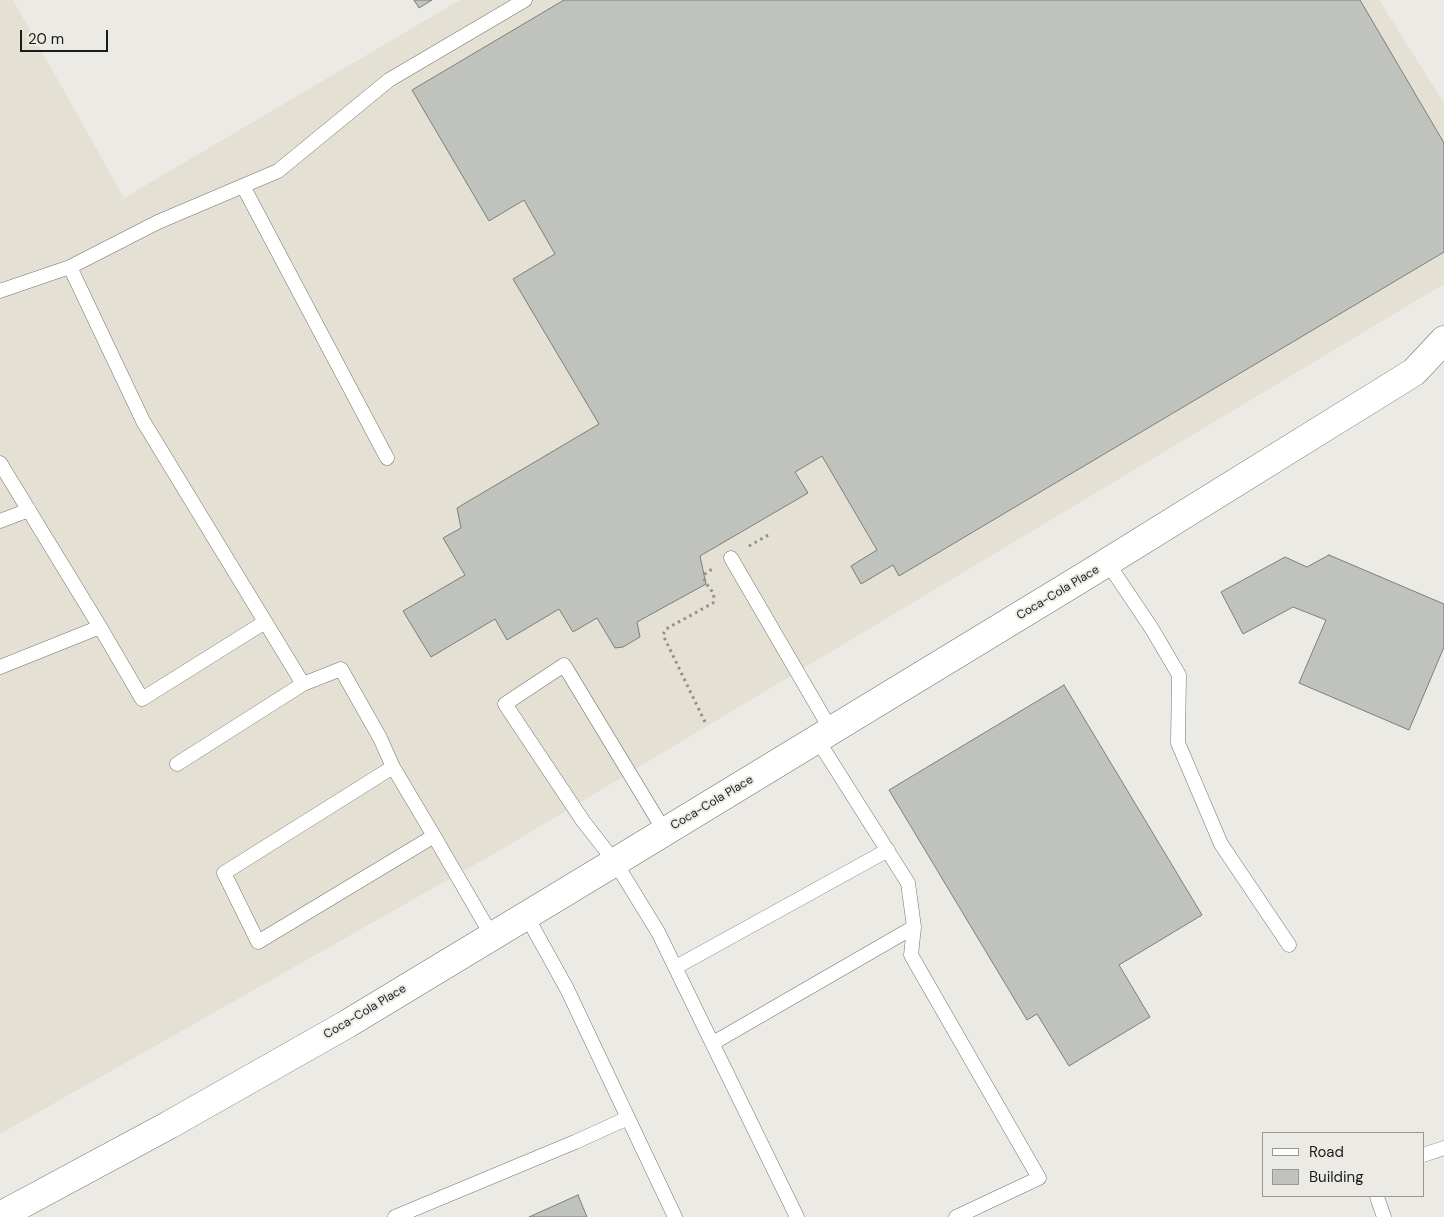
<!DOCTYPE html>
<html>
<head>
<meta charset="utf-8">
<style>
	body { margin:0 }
	#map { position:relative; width:1444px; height:1217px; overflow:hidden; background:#eceae5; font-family:"DM Sans",sans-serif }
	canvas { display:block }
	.legend { position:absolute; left:1262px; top:1132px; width:162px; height:65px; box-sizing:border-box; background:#eceae5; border:1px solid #989793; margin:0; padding:6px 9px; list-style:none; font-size:15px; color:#1b1b19 }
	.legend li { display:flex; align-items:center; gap:10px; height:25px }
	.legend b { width:25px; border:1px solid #989793 }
	.scale { position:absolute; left:20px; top:30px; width:88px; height:22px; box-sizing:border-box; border:2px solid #1b1b19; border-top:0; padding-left:6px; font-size:15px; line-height:18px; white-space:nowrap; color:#1b1b19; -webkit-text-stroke:4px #eceae5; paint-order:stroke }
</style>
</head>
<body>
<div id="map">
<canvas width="1444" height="1217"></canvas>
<ul class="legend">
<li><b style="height:6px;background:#fff"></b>Road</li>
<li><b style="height:14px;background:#c0c2bd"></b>Building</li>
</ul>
<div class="scale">20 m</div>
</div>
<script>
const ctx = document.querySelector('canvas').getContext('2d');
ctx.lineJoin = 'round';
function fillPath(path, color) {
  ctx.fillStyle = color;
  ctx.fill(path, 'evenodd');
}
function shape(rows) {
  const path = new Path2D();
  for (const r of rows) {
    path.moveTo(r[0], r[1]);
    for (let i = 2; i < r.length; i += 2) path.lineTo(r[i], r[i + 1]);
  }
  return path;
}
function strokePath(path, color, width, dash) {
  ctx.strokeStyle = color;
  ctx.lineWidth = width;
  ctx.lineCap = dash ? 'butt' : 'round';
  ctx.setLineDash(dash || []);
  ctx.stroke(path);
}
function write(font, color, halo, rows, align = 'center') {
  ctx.font = font + ' "DM Sans",sans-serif';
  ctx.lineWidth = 4;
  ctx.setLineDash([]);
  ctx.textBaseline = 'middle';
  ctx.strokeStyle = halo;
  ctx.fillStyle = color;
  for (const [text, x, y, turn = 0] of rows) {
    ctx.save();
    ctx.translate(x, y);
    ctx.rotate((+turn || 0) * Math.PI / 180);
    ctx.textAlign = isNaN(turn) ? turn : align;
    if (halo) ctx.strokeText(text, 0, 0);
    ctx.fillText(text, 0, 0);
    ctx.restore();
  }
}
const built = shape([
	[0,0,13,0,124,198,460,0,1379,0,1444,103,1444,284,504,848,0,1134]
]);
const building = shape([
	[414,0,432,0,419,8,414,0],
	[564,0,1360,0,1444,143,1444,252,899,576,893,565,861,584,851,566,877,550,822,456,795,472,808,493,700,556,706,584,637,622,640,637,623,647,615,648,597,618,573,632,559,609,507,640,495,619,431,657,403,611,465,575,443,538,461,528,457,508,599,424,513,279,555,254,524,200,489,221,412,90,564,0],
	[1329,555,1444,604,1444,647,1409,730,1299,683,1326,620,1293,607,1243,634,1221,592,1285,557,1307,567,1329,555],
	[1064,685,1202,915,1119,965,1150,1017,1069,1066,1037,1014,1027,1020,889,790,1064,685],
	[578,1195,587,1217,529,1217,578,1195]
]);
const path = shape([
	[749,546,770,534],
	[705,722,663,635,666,629,713,603,714,594,705,582,704,577,705,574,712,569]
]);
const service = shape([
	[243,186,387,458],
	[70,267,158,222,278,171,389,80,525,0],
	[0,291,70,267,143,421,303,684,177,764],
	[0,463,100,627,0,667],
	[0,521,29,510],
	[731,558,831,730],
	[1107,562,1152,629,1179,675,1178,743,1221,844,1289,945],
	[100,627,142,699,265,622],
	[303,684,341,669,380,738,393,767],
	[817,739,908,883,914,927,911,955,1039,1178,956,1217],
	[665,832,564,665,505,704,583,821,615,862,658,932,797,1217],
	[434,836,258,942,224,873,393,767,434,836,492,936],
	[676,967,888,850],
	[713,1043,914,927],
	[628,1118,675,1217],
	[1423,1155,1444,1148],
	[1377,1196,1378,1200,1384,1217],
	[395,1217,575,1142,628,1118,567,989,526,915]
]);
const tertiary = shape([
	[0,1216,169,1125,347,1024,615,862,1085,576,1414,372,1444,340]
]);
const streetNames = [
	["Coca-Cola Place",1058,593,-31],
	["Coca-Cola Place",712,803,-31],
	["Coca-Cola Place",365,1012,-31]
];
fillPath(built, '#e4e0d4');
fillPath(building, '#c0c2bd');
strokePath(building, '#7d7f7b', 1);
strokePath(service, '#75736f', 15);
strokePath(tertiary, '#75736f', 29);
strokePath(path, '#908f8b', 3, [2.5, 4]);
strokePath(service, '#fff', 14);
strokePath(tertiary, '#fff', 28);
write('12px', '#1b1b19', '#eceae5', streetNames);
</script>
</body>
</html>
